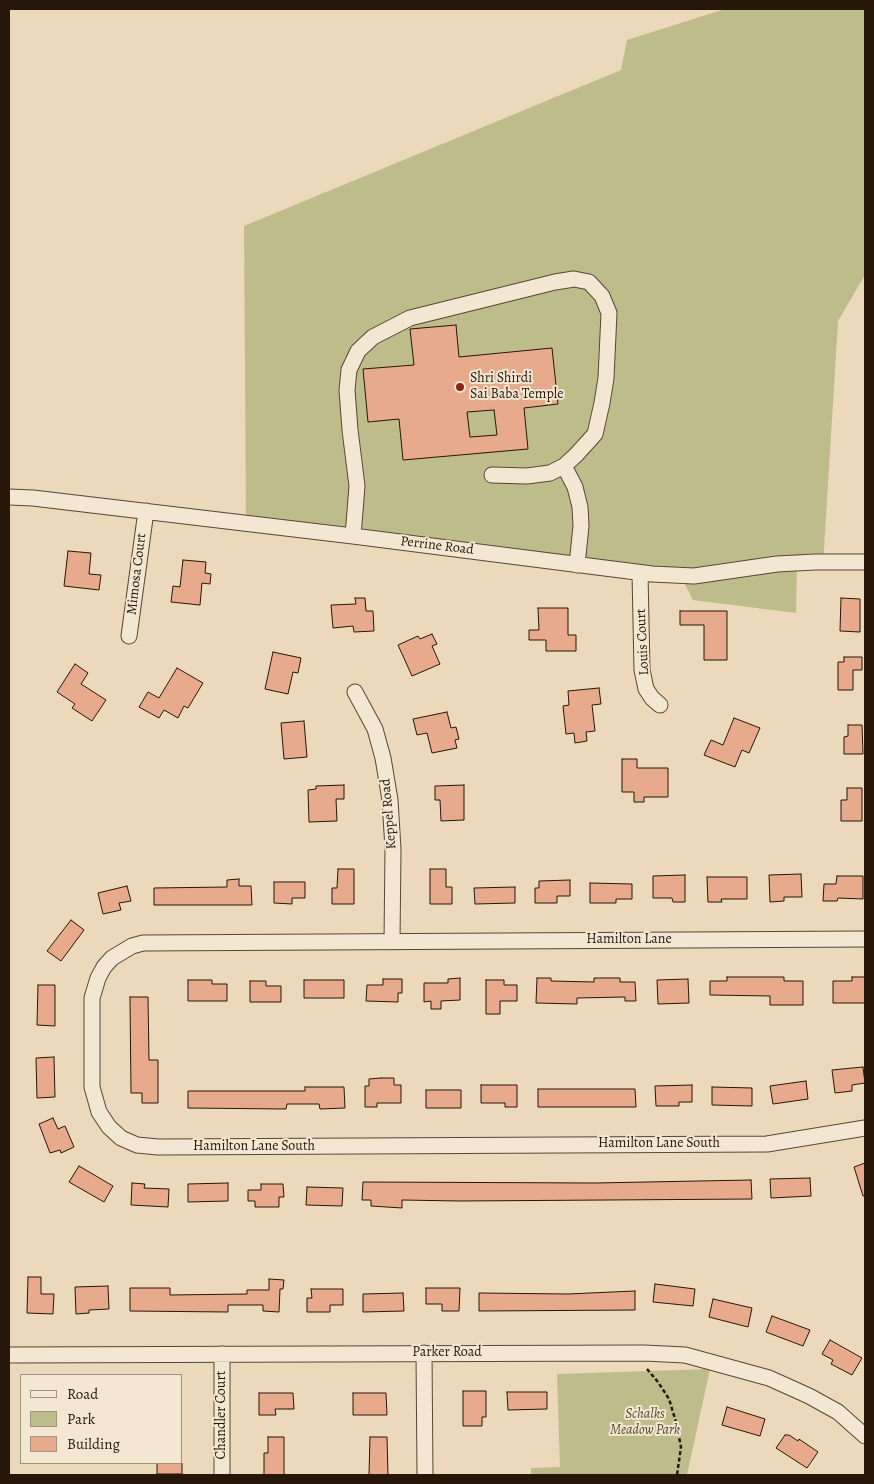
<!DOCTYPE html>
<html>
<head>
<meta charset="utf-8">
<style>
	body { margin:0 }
	#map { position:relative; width:874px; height:1484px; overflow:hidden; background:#ecd8ba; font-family:Alegreya,serif }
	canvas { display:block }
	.frame { position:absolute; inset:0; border:10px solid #271709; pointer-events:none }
	.legend { position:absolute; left:20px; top:1374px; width:162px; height:90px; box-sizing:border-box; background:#f3e6d2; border:1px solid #a19382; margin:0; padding:6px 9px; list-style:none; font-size:15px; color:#271709 }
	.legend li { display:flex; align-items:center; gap:10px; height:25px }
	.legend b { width:25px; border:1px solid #a19382 }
</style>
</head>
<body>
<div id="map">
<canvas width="874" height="1484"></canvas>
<div class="frame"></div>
<ul class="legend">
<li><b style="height:6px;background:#f3e6d2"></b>Road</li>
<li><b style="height:14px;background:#bfbc8b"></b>Park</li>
<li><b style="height:14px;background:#e7aa8d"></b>Building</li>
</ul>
</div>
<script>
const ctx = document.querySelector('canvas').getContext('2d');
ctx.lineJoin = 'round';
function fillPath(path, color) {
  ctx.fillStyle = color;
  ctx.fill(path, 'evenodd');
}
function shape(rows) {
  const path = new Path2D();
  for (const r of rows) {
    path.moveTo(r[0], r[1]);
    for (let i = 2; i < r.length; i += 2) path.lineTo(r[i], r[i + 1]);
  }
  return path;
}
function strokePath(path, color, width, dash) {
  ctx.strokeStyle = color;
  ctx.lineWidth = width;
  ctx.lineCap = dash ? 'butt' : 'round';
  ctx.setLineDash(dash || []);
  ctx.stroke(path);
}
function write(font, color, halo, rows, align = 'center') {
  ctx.font = font + ' Alegreya,serif';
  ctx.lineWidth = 4;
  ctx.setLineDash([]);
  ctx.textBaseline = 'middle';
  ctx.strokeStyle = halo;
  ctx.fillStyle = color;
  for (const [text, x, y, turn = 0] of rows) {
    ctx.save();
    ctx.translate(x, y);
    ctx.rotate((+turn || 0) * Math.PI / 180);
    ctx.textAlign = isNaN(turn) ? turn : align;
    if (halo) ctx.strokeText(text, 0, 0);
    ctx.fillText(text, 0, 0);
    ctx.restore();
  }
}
const green = shape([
	[725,9,865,9,865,275,838,321,823,566,797,567,796,613,693,600,681,576,246,518,244,226,621,70,627,40],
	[710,1369,687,1475,531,1475,531,1468,560,1467,557,1374]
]);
const building = shape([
	[456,325,459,357,552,348,558,404,524,408,528,449,403,460,399,419,368,422,363,369,414,365,410,329,456,325],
	[494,410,497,435,470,437,467,412,494,410],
	[68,551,91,553,89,574,101,575,99,590,64,586,68,551],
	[183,560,206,562,205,573,211,574,210,584,202,583,200,605,171,602,173,586,180,587,183,560],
	[355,598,365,598,366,611,373,611,374,631,354,632,353,626,333,628,331,605,356,604,355,598],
	[841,598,860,599,860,632,840,631,841,598],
	[538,608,568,608,568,635,576,635,576,651,546,651,546,640,529,640,529,630,539,630,538,608],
	[680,611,727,611,727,660,704,660,704,625,680,625,680,611],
	[432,634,437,644,432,646,440,664,412,676,398,645,418,636,420,639,432,634],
	[273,652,301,658,298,673,293,672,288,694,265,689,273,652],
	[844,657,862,657,862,670,853,670,853,690,838,690,838,662,844,662,844,657],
	[75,664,88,673,81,684,106,700,92,721,72,708,75,704,57,692,75,664],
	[177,668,203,683,188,708,184,706,178,718,164,710,159,718,139,707,148,692,159,698,177,668],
	[599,688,601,704,592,705,595,731,586,732,587,741,575,743,574,733,566,734,563,706,569,705,568,691,599,688],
	[447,712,451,728,456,727,459,739,455,740,457,748,432,753,427,733,417,735,413,719,447,712],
	[734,718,760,728,749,753,742,750,735,767,704,755,711,740,723,745,734,718],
	[304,721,307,757,284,759,281,723,304,721],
	[848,725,862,725,863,754,844,754,844,737,848,736,848,725],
	[622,759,637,759,637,768,668,768,668,797,644,797,644,802,634,802,634,792,622,792,622,759],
	[344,785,344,799,336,799,337,821,309,822,308,790,316,789,316,786,344,785],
	[464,785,464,820,441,821,440,800,435,800,435,786,464,785],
	[847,788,862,788,862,821,841,821,841,800,847,800,847,788],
	[338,869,354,869,354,904,332,904,332,888,337,888,338,869],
	[430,869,446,869,446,887,452,887,452,904,430,904,430,869],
	[801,874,802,897,784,897,784,901,770,902,769,875,801,874],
	[685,875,685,902,673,902,672,898,653,898,653,876,685,875],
	[837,876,863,876,863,899,838,898,837,901,823,901,824,884,836,884,837,876],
	[707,877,747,877,747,899,721,899,722,902,708,902,707,877],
	[239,879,239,886,251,886,252,905,154,905,154,888,227,887,227,880,239,879],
	[570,880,570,896,557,896,557,903,535,903,535,888,539,888,539,881,570,880],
	[274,882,305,882,305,898,292,898,292,904,274,903,274,882],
	[590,883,632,884,632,899,616,899,616,903,590,903,590,883],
	[127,886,131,901,119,903,121,910,103,914,98,893,127,886],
	[515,887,515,903,475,904,474,888,515,887],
	[71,920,84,930,61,961,47,951,71,920],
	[727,977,784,977,784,981,803,981,803,1005,770,1005,770,996,710,995,710,981,727,981,727,977],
	[852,977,865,977,865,1003,833,1003,833,981,852,981,852,977],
	[460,978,460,1000,441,1001,441,1009,431,1009,431,1001,424,1002,424,983,448,983,448,979,460,978],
	[537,978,551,978,551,981,594,982,594,978,620,978,620,982,635,982,636,1001,625,1001,625,997,577,998,577,1004,536,1003,537,978],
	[383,979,402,979,402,993,398,993,398,1002,366,1001,367,985,383,985,383,979],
	[688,979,689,1003,658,1004,657,980,688,979],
	[188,980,212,980,212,984,227,984,227,1001,188,1001,188,980],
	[304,980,344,980,344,998,304,998,304,980],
	[486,980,504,980,504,985,517,985,517,1001,500,1001,500,1014,486,1014,486,980],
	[250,981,266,981,266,986,281,986,281,1002,250,1002,250,981],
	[38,985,55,985,55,1026,37,1025,38,985],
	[130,997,148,997,149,1060,158,1060,158,1103,142,1103,142,1093,131,1093,130,997],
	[54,1057,55,1097,37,1098,36,1058,54,1057],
	[863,1067,865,1083,852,1085,852,1091,835,1093,832,1070,863,1067],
	[381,1078,394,1078,394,1085,401,1085,401,1103,377,1103,377,1107,365,1107,365,1086,369,1086,369,1079,381,1078],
	[806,1081,808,1099,773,1104,770,1086,806,1081],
	[481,1085,517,1085,517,1107,505,1107,505,1103,481,1103,481,1085],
	[692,1085,692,1102,679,1102,679,1106,656,1106,655,1086,692,1085],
	[305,1087,344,1087,345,1108,320,1109,319,1104,287,1104,286,1109,188,1108,188,1091,305,1091,305,1087],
	[712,1087,752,1088,752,1106,712,1105,712,1087],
	[538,1089,635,1089,636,1107,538,1107,538,1089],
	[426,1090,461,1090,461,1108,426,1108,426,1090],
	[53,1118,58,1129,65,1126,74,1147,61,1153,60,1150,50,1153,39,1124,53,1118],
	[865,1163,865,1196,863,1196,854,1167,865,1163],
	[79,1166,113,1186,104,1202,69,1182,79,1166],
	[810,1178,811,1196,771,1198,770,1179,810,1178],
	[751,1180,752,1199,460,1201,402,1200,402,1208,371,1206,371,1200,362,1200,363,1182,595,1183,751,1180],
	[132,1183,145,1184,144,1188,169,1189,168,1207,131,1205,132,1183],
	[228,1183,228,1201,188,1202,188,1184,228,1183],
	[261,1184,283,1184,284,1197,279,1197,279,1207,255,1207,255,1201,248,1201,248,1190,261,1190,261,1184],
	[307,1187,343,1188,342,1206,306,1205,307,1187],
	[28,1277,41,1277,41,1294,54,1294,53,1314,27,1313,28,1277],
	[269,1279,284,1280,283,1289,280,1289,279,1312,263,1311,263,1305,228,1305,228,1312,130,1311,130,1288,170,1288,170,1295,247,1294,247,1290,269,1290,269,1279],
	[655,1284,695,1289,693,1306,653,1302,655,1284],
	[108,1286,109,1309,89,1310,89,1313,76,1314,75,1287,108,1286],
	[426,1288,460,1288,459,1311,442,1311,442,1304,426,1304,426,1288],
	[311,1289,343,1289,343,1305,330,1305,330,1312,307,1312,307,1298,312,1298,311,1289],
	[635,1291,635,1310,479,1311,479,1293,568,1294,635,1291],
	[403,1293,404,1311,363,1312,363,1294,403,1293],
	[713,1299,752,1308,748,1327,709,1317,713,1299],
	[772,1316,810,1330,803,1346,766,1332,772,1316],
	[830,1340,862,1358,852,1375,831,1364,833,1360,822,1354,830,1340],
	[463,1391,486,1391,486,1417,482,1417,482,1426,463,1426,463,1391],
	[507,1392,547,1392,547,1409,508,1410,507,1392],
	[259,1393,293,1393,294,1409,275,1409,276,1415,259,1415,259,1393],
	[353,1393,386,1393,387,1415,353,1415,353,1393],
	[727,1407,765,1419,760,1436,722,1425,727,1407],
	[785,1435,789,1435,798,1441,799,1439,818,1452,807,1468,776,1448,785,1435],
	[268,1437,284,1437,284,1475,264,1475,264,1453,268,1453,268,1437],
	[370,1437,387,1437,388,1475,369,1475,370,1437],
	[157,1463,182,1463,182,1474,157,1474,157,1463]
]);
const path = shape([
	[647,1369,658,1382,669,1399,676,1422,681,1447,677,1475]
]);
const minor = shape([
	[564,466,575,487,580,507,581,526,577,565],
	[9,497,33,498,353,536,652,574,694,576,777,564,815,562,865,562],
	[353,536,357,486,350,430,347,390,349,370,358,351,373,337,410,318,555,282,574,279,589,282,602,296,609,313,606,378,602,403,595,434,576,455,564,466,550,473,527,476,492,475],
	[640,573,642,670,646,689,652,698,660,705],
	[129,636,146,511],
	[355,692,375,729,383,758,390,800,393,849,392,942],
	[865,939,143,943,132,946,112,958,104,967,98,978,92,998,92,1087,99,1112,109,1127,121,1138,137,1145,158,1147,767,1144,865,1128],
	[424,1353,425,1475],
	[9,1355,644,1353,685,1355,769,1378,809,1396,838,1412,865,1436],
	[222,1475,222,1354]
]);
const markers = [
	[460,387,5,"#8f2418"]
];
const poiNames = [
	["Shri Shirdi",470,379],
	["Sai Baba Temple",470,395]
];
const streetNames = [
	["Perrine Road",437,546,7],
	["Mimosa Court",137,574,-83],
	["Louis Court",643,642,-93],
	["Keppel Road",389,814,-95],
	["Hamilton Lane",629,940],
	["Hamilton Lane South",659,1144],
	["Hamilton Lane South",254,1147],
	["Parker Road",447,1353],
	["Chandler Court",222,1415,-90]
];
const parkNames = [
	["Schalks",645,1415],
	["Meadow Park",645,1431]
];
fillPath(green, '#bfbc8b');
fillPath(building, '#e7aa8d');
strokePath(building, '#271709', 1);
strokePath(minor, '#584735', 17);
strokePath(path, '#271709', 2.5, [4, 2.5]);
strokePath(minor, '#f3e6d2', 15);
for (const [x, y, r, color] of markers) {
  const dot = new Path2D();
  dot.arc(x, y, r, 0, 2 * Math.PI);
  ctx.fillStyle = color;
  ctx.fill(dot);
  strokePath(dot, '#f3e6d2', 2);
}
write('14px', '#271709', '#f3e6d2', poiNames, 'left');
write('14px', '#271709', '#f3e6d2', streetNames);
write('italic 14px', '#554930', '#f3e6d2', parkNames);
</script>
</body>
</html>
